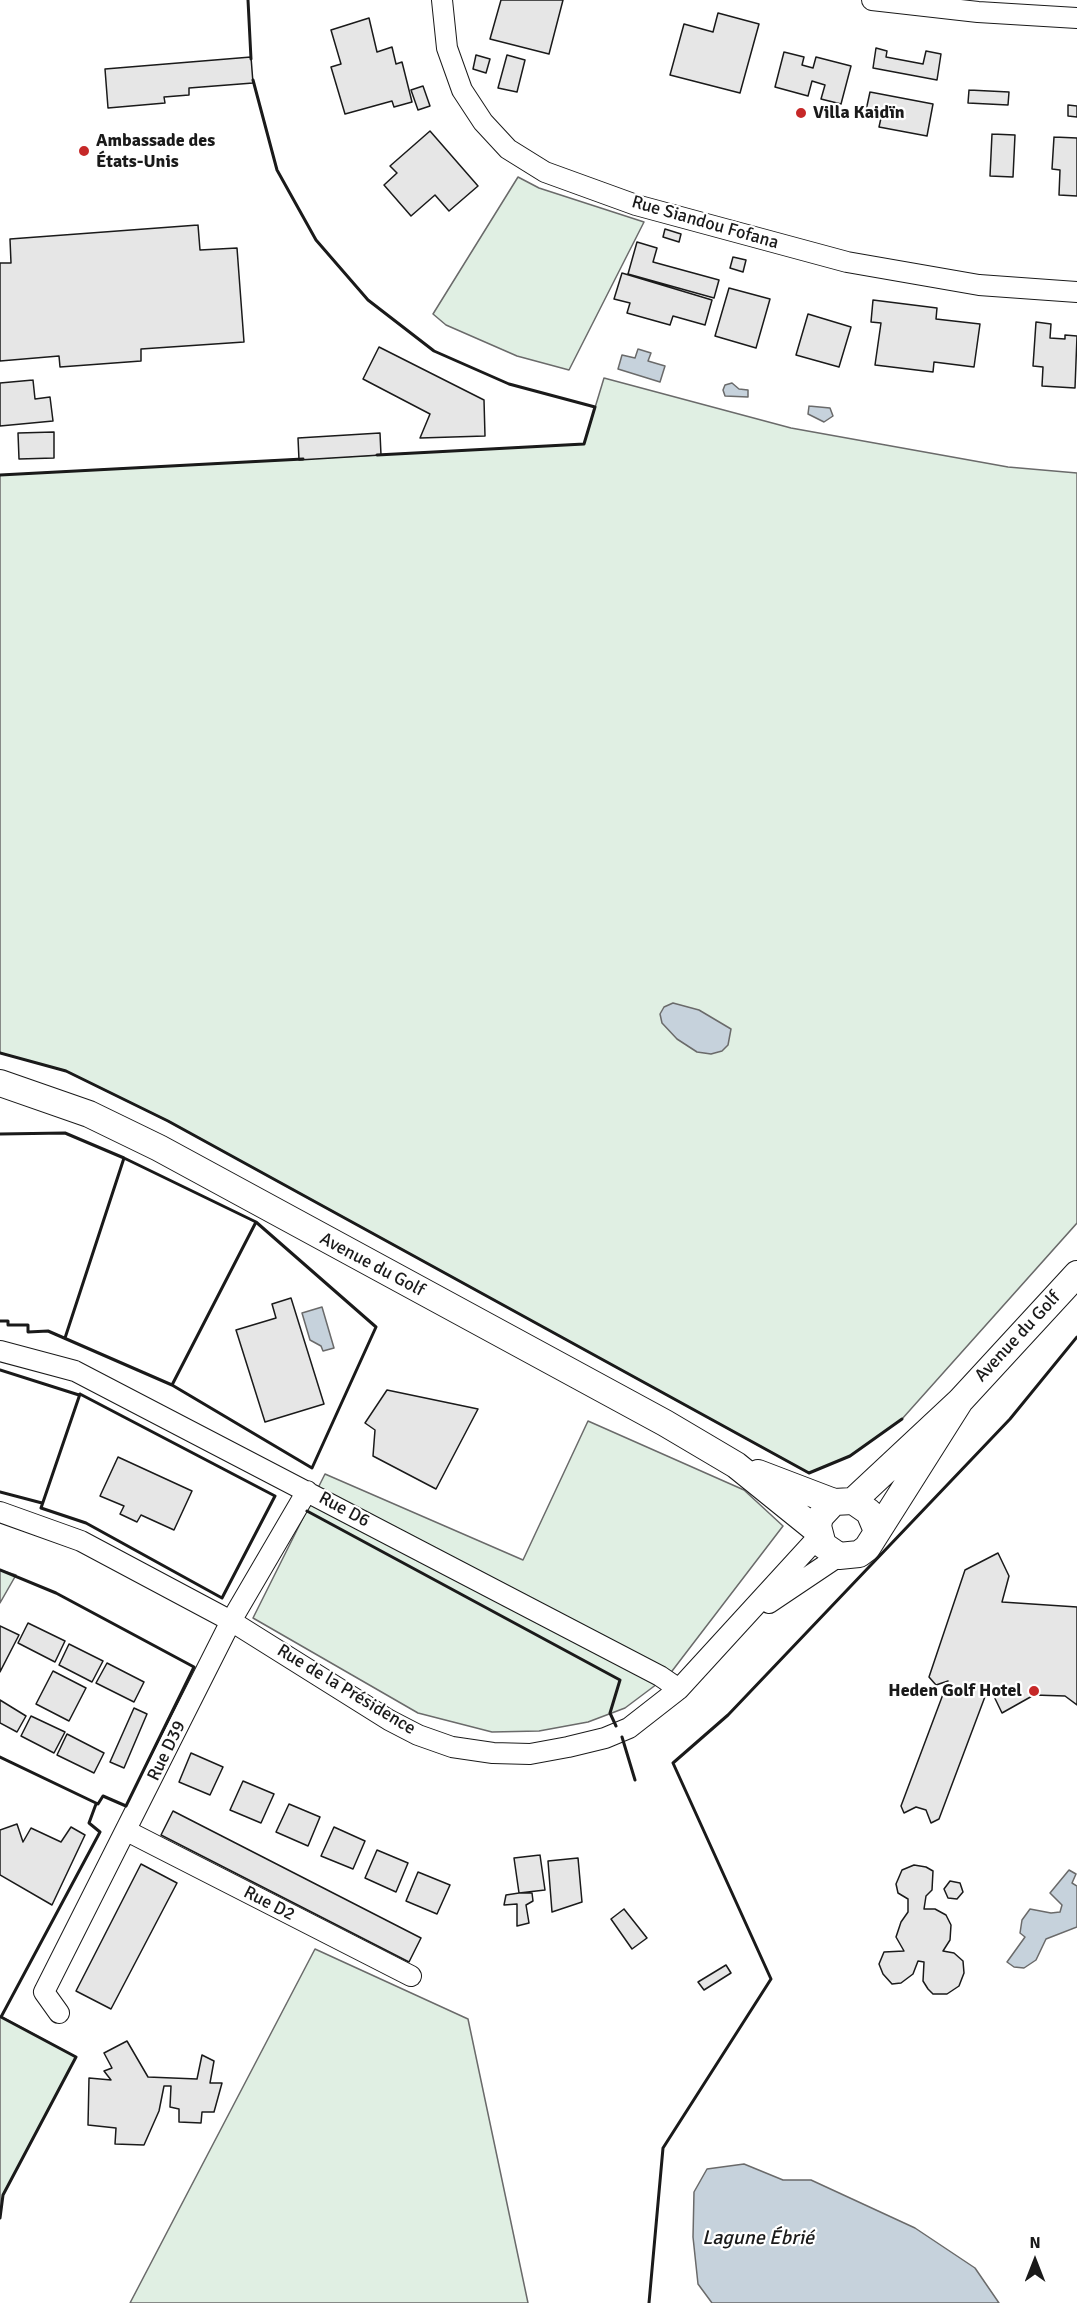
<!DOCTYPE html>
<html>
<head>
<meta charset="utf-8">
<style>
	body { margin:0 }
	#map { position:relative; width:1077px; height:2303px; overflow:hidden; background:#fff; font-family:Signika,sans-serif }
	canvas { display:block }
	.north { position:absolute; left:1005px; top:2231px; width:60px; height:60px; -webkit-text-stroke:4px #fff; paint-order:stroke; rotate:0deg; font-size:16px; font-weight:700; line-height:24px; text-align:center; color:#1a1a1a }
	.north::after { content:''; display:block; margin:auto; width:21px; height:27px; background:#1a1a1a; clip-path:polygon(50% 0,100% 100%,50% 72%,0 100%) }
</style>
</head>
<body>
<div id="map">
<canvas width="1077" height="2303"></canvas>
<div class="north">N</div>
</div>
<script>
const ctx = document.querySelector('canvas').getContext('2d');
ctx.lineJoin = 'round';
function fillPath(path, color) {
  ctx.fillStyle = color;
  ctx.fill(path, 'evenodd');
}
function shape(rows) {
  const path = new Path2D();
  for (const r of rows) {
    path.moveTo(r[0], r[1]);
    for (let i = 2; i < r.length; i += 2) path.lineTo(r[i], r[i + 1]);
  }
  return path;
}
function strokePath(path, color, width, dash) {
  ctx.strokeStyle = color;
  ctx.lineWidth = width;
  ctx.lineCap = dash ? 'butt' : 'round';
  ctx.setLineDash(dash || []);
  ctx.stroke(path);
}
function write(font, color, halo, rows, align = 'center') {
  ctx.font = font + ' Signika,sans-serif';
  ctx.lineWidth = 4.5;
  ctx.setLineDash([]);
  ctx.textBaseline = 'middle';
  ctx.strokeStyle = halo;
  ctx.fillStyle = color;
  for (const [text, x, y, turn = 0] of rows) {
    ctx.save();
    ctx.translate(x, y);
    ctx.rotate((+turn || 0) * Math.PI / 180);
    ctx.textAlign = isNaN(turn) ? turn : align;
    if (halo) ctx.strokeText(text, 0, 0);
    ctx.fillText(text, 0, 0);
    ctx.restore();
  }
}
const green = shape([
	[518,177,539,188,644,222,569,370,517,356,446,325,433,314,518,177],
	[604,378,791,428,1008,467,1077,473,1077,1223,902,1419,850,1456,809,1473,168,1121,66,1071,0,1053,0,475,584,444,604,378],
	[588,1421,744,1490,783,1526,669,1675,625,1708,588,1722,539,1731,492,1732,418,1713,253,1618,325,1474,523,1560,588,1421],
	[0,1570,16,1575,0,1603,0,1570],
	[315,1949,468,2019,528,2303,130,2303,315,1949],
	[0,2016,76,2057,3,2195,0,2218,0,2016]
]);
const water = shape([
	[638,349,651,353,648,361,665,366,660,382,618,369,622,355,635,358,638,349],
	[732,383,739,389,748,390,748,397,725,396,723,390,725,385,732,383],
	[809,406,830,408,833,416,824,422,808,414,809,406],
	[673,1003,699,1010,731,1029,728,1045,722,1051,711,1054,697,1052,677,1039,662,1023,660,1014,664,1007,673,1003],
	[322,1307,334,1348,323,1351,321,1346,310,1340,302,1313,322,1307],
	[1069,1870,1076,1874,1072,1883,1077,1886,1077,1927,1046,1939,1036,1960,1024,1968,1014,1967,1007,1962,1025,1937,1020,1933,1022,1920,1030,1909,1051,1913,1060,1912,1062,1905,1050,1893,1069,1870],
	[744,2164,783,2180,811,2180,915,2228,975,2268,999,2303,712,2303,698,2284,693,2237,694,2192,707,2169,744,2164]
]);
const building = shape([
	[501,0,563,0,549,54,490,39,501,0],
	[718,13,759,24,740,93,670,75,684,24,713,32,718,13],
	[369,18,377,52,392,47,396,64,402,62,412,102,394,107,392,101,345,114,331,67,341,64,331,30,369,18],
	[876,48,887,51,886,57,923,64,926,51,941,54,937,80,873,68,876,48],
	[784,52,804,57,802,65,813,68,816,57,851,66,841,104,821,99,825,85,812,81,808,96,775,87,784,52],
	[476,55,490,59,486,73,473,69,476,55],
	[507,55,525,60,517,92,498,88,507,55],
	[251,57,253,83,189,88,189,95,164,97,165,103,108,108,105,69,251,57],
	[423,86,430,106,418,110,411,90,423,86],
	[969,90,1009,92,1008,105,968,103,969,90],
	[870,92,933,104,927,136,879,127,881,118,865,115,870,92],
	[1068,105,1077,106,1077,117,1068,116,1068,105],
	[430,131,478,186,449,211,435,195,411,216,384,185,397,173,390,166,430,131],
	[992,134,1015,135,1013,177,990,176,992,134],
	[1054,137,1077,138,1077,196,1059,195,1060,170,1052,169,1054,137],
	[198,225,200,250,237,248,244,342,141,349,141,361,60,367,59,356,0,361,0,263,11,263,10,239,198,225],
	[665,229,681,234,679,242,663,237,665,229],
	[637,242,657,248,653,262,719,280,714,298,628,274,637,242],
	[733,257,746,260,743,272,730,268,733,257],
	[622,273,712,300,705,325,673,316,670,325,627,313,630,303,614,299,622,273],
	[729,288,770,299,756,348,715,336,729,288],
	[873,300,937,308,936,319,980,324,974,367,934,362,933,372,875,365,881,323,871,322,873,300],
	[808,314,851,327,839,367,796,355,808,314],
	[1036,322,1051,324,1050,338,1065,339,1065,335,1077,336,1075,388,1042,386,1043,367,1033,366,1036,322],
	[379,347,484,400,485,436,420,438,430,414,363,379,379,347],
	[33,380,35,399,50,397,53,421,0,426,0,383,33,380],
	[54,432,54,458,19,459,18,433,54,432],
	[380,433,381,455,299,460,298,438,380,433],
	[291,1298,324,1404,265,1422,236,1330,276,1318,272,1304,291,1298],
	[387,1390,478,1409,436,1489,373,1456,375,1430,365,1423,387,1390],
	[118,1457,192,1491,174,1530,141,1515,137,1522,120,1514,124,1506,100,1496,118,1457],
	[998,1553,1009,1576,1002,1602,1077,1607,1077,1705,1065,1696,1034,1695,1002,1713,989,1686,939,1819,931,1823,926,1810,916,1807,904,1813,901,1806,948,1681,936,1685,929,1677,965,1570,998,1553],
	[28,1623,65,1641,55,1662,18,1643,28,1623],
	[0,1626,19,1635,0,1672,0,1626],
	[69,1644,103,1661,92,1682,59,1665,69,1644],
	[107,1663,144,1682,134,1702,96,1683,107,1663],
	[53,1671,86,1688,69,1721,36,1704,53,1671],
	[0,1700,26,1716,17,1732,0,1723,0,1700],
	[134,1708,147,1714,124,1768,110,1762,134,1708],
	[31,1716,65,1732,54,1753,21,1736,31,1716],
	[67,1734,104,1753,94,1773,57,1755,67,1734],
	[191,1753,223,1767,210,1795,179,1782,191,1753],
	[243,1781,274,1794,261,1823,230,1810,243,1781],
	[289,1804,320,1817,308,1846,276,1832,289,1804],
	[173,1811,421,1938,409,1962,161,1835,173,1811],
	[17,1824,23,1842,31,1828,61,1842,71,1827,85,1835,52,1905,0,1875,0,1830,17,1824],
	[334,1827,365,1841,353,1869,321,1856,334,1827],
	[377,1850,408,1863,396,1892,365,1878,377,1850],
	[540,1855,545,1890,519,1893,514,1858,540,1855],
	[578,1858,582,1902,552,1912,548,1861,578,1858],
	[141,1864,177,1883,111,2009,76,1991,141,1864],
	[914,1865,926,1867,933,1871,932,1890,926,1896,924,1909,935,1909,946,1915,951,1925,950,1940,943,1951,954,1953,963,1961,964,1973,959,1986,947,1994,933,1994,928,1989,923,1981,924,1962,918,1961,913,1974,901,1983,892,1984,883,1974,879,1964,884,1952,904,1951,896,1937,901,1922,908,1912,908,1899,898,1893,896,1884,902,1870,914,1865],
	[418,1872,450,1885,437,1914,406,1901,418,1872],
	[950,1881,960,1883,963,1892,957,1899,948,1898,944,1889,950,1881],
	[519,1893,532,1893,533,1901,526,1905,529,1923,517,1926,517,1904,504,1905,506,1895,519,1893],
	[624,1909,647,1938,632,1949,611,1919,624,1909],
	[726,1965,731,1973,704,1990,698,1982,726,1965],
	[127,2041,148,2077,197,2079,202,2055,214,2061,210,2083,222,2083,214,2112,202,2112,201,2123,179,2122,179,2109,170,2107,171,2086,164,2086,159,2111,144,2145,115,2144,116,2128,88,2125,89,2078,111,2080,104,2071,112,2068,104,2053,127,2041]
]);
const minor = shape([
	[442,0,447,48,462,90,483,122,508,149,545,172,636,205,847,262,979,285,1077,292],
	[872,0,978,12,1077,18],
	[0,1351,75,1371,660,1676,679,1689],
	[0,1512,81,1541,231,1621,389,1720,418,1735,452,1747,493,1753,530,1754,568,1747,605,1738,629,1728,679,1689,819,1536],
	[769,1603,839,1556],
	[127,1831,411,1976],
	[59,2013,44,1992,231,1621,307,1491]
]);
const major = shape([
	[0,1083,89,1114,159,1148,665,1423,736,1465,819,1532],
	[758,1473,834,1502],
	[853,1501,960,1401,1077,1274],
	[877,1531,869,1512,853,1501,834,1502,820,1517,818,1526,823,1545,839,1556,859,1554,867,1548,960,1401]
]);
const wall = shape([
	[248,0,251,59],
	[253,80,277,170,316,240,368,300,434,351,509,384,595,407,584,444,377,455],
	[0,475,303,459],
	[0,1053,66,1071,168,1121,809,1473,850,1456,902,1419],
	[0,1134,65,1133,124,1158,256,1222,172,1385,48,1331,28,1332,28,1325,8,1325,8,1321,0,1321],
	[65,1338,124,1158],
	[0,1370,79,1395],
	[172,1385,312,1468,376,1327,256,1222],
	[80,1394,275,1496,222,1598,86,1523,41,1508,80,1394],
	[0,1492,42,1503],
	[307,1511,620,1680,610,1713,616,1726],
	[0,1570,56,1593,194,1667,126,1806,103,1796,98,1804,0,1757],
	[622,1737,635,1780],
	[1,2017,100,1832,89,1823,96,1804],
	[0,2218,3,2195,76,2057,1,2017],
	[649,2303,663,2148,771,1979,673,1763,728,1715,1010,1419,1077,1337]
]);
const markers = [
	[801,113,6,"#c62828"],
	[84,151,6,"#c62828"],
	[1034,1691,6,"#c62828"]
];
const poiNames = [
	["Villa Kaidïn",813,113],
	["Ambassade des",96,141],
	["États-Unis",96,162],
	["Heden Golf Hotel",1022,1691,"right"]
];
const streetNames = [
	["Rue Siandou Fofana",705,223,16],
	["Avenue du Golf",372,1265,28],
	["Avenue du Golf",1018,1337,-47],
	["Rue D6",344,1510,28],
	["Rue de la Présidence",346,1690,31],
	["Rue D39",167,1751,-64],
	["Rue D2",269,1904,27]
];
const waterNames = [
	["Lagune Ébrié",758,2239]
];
fillPath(green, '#e0efe3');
strokePath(green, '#6a6a6a', 1.5);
fillPath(water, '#c6d2dc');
strokePath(water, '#6a6a6a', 1.5);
fillPath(building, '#e6e6e6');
strokePath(building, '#1a1a1a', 1.5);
strokePath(minor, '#1a1a1a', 22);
strokePath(major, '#1a1a1a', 28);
strokePath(minor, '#fff', 20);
strokePath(major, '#fff', 26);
strokePath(wall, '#1a1a1a', 3);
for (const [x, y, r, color] of markers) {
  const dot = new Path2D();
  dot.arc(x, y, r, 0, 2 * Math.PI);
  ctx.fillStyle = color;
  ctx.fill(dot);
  strokePath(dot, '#fff', 2);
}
write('bold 18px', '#1a1a1a', '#fff', poiNames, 'left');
write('18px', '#1a1a1a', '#fff', streetNames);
write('italic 20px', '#1a1a1a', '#fff', waterNames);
</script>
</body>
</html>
